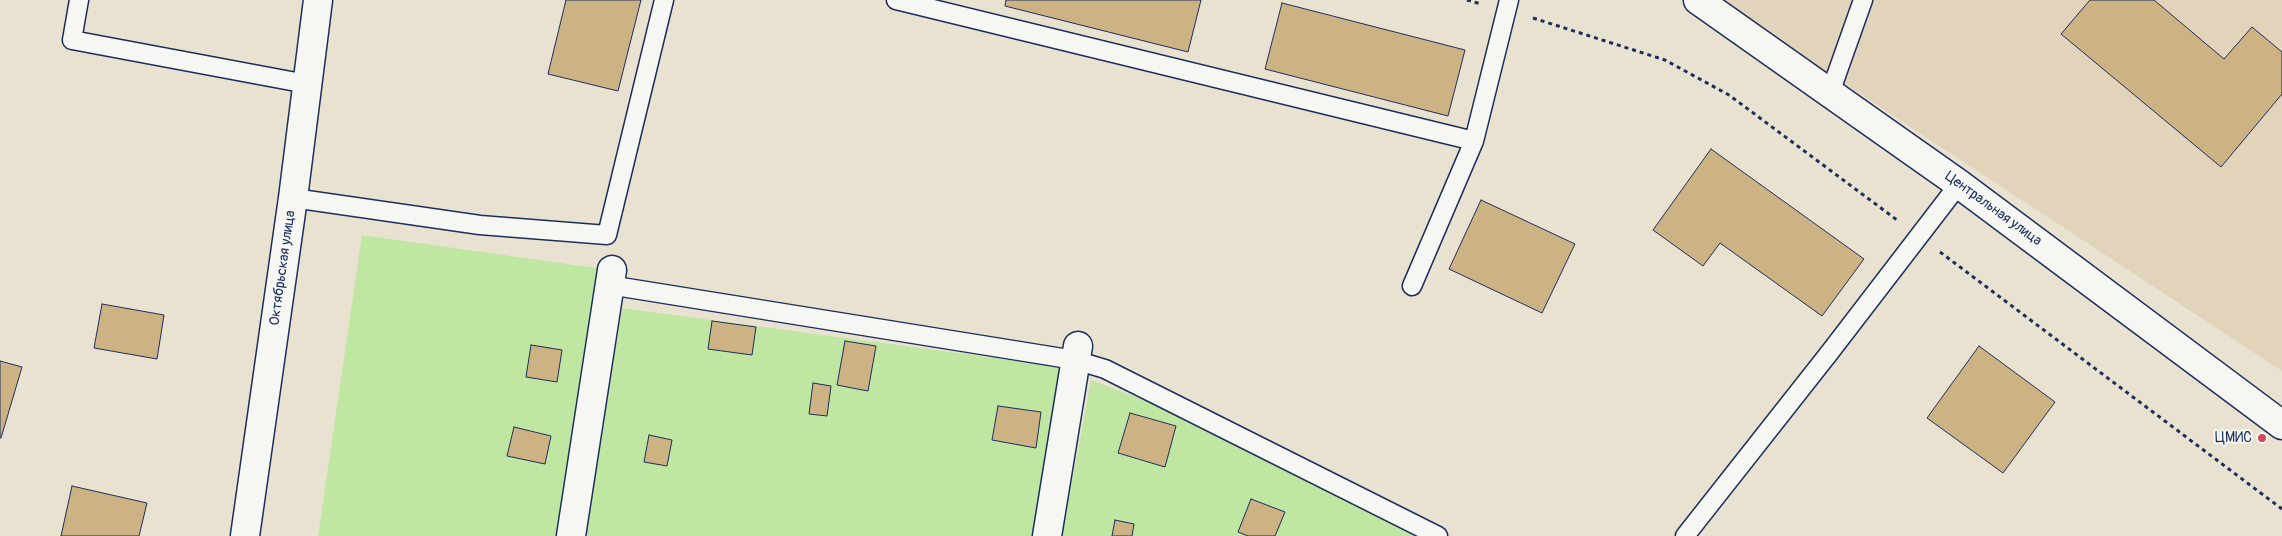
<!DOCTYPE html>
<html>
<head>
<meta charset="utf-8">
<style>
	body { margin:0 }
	canvas { display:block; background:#eae2d1 }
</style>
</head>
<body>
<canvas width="2282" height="536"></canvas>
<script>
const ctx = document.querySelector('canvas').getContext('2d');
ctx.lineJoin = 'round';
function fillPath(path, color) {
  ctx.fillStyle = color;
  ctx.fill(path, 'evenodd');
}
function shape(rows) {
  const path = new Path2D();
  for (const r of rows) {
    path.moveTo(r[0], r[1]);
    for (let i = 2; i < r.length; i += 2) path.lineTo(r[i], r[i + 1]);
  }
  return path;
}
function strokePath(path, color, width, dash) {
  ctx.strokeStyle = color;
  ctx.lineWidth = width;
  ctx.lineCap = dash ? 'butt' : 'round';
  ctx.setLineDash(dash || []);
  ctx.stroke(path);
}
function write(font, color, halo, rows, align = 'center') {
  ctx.font = font + ' Pangolin,sans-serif';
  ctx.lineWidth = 4;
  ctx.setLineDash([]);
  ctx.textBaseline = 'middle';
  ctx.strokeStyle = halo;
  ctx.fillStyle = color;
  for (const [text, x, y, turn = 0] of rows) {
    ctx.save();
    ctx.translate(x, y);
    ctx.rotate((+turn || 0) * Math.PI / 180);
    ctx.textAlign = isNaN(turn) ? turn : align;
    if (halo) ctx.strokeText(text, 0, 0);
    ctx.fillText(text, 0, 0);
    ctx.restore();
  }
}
const built = shape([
	[1717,0,2282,0,2282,371]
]);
const green = shape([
	[362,235,603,269,559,536,318,536],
	[622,308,1062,367,1034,536,586,536],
	[1091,380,1185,416,1416,536,1062,536]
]);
const building = shape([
	[566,0,641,0,618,91,548,74,566,0],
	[1006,0,1201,0,1188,52,1005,6,1006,0],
	[2090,0,2154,0,2224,59,2252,27,2282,52,2282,94,2221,167,2061,34,2090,0],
	[1282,3,1465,50,1448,116,1265,69,1282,3],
	[1711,149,1864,259,1822,316,1720,243,1703,266,1653,230,1711,149],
	[1481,200,1575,244,1542,313,1449,269,1481,200],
	[102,304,164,315,157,359,94,348,102,304],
	[712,321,756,327,752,355,708,349,712,321],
	[845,341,876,346,868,391,837,385,845,341],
	[531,345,562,350,557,382,526,377,531,345],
	[1979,346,2055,402,2003,473,1927,418,1979,346],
	[0,361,22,367,1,438,0,438,0,361],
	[813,383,831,386,827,416,809,414,813,383],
	[998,406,1041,412,1036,448,992,440,998,406],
	[1130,413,1176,426,1165,467,1118,453,1130,413],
	[514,427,551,436,545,464,507,456,514,427],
	[649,435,672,440,667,466,644,462,649,435],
	[72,486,147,503,139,536,61,536,72,486],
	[1251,499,1285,512,1275,536,1248,536,1238,532,1251,499],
	[1115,520,1134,524,1132,536,1112,536,1115,520]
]);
const path = shape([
	[1467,0,1481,4],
	[1533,18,1665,60,1729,95,1897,220],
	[1940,252,2282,509]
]);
const lane = shape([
	[79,0,72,40,307,84],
	[896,0,1474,141],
	[1830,93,1863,0],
	[293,198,480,225,607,235,664,0],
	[609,285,1075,360,1105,369,1438,536],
	[1412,286,1474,141,1509,0],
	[1685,536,1830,352,1959,184]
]);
const street = shape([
	[571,536,612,270],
	[1047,536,1078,346]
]);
const secondary = shape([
	[1698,0,1959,184,2282,425],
	[245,536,293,198,318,0]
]);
const markers = [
	[2262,438,5,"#d1495b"]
];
const streetNames = [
	["Центральная улица",1993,209,36],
	["Октябрьская улица",283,268,-82]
];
const poiNames = [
	["ЦМИС",2252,438]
];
fillPath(built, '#e1d4ba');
fillPath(green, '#bfe7a2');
fillPath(building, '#cdb383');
strokePath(building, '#1b2f5e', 1);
strokePath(lane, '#1b2f5e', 21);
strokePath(street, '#1b2f5e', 31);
strokePath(secondary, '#1b2f5e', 31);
strokePath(path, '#1b2f5e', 3, [4, 4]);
strokePath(lane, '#f6f6f2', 18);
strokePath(street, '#f6f6f2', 28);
strokePath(secondary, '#f6f6f2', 28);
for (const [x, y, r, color] of markers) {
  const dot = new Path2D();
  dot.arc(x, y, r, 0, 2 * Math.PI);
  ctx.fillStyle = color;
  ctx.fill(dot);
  strokePath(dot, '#f6f6f2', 2);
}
write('14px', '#1b2f5e', '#f6f6f2', streetNames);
write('14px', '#1b2f5e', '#f6f6f2', poiNames, 'right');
</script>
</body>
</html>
